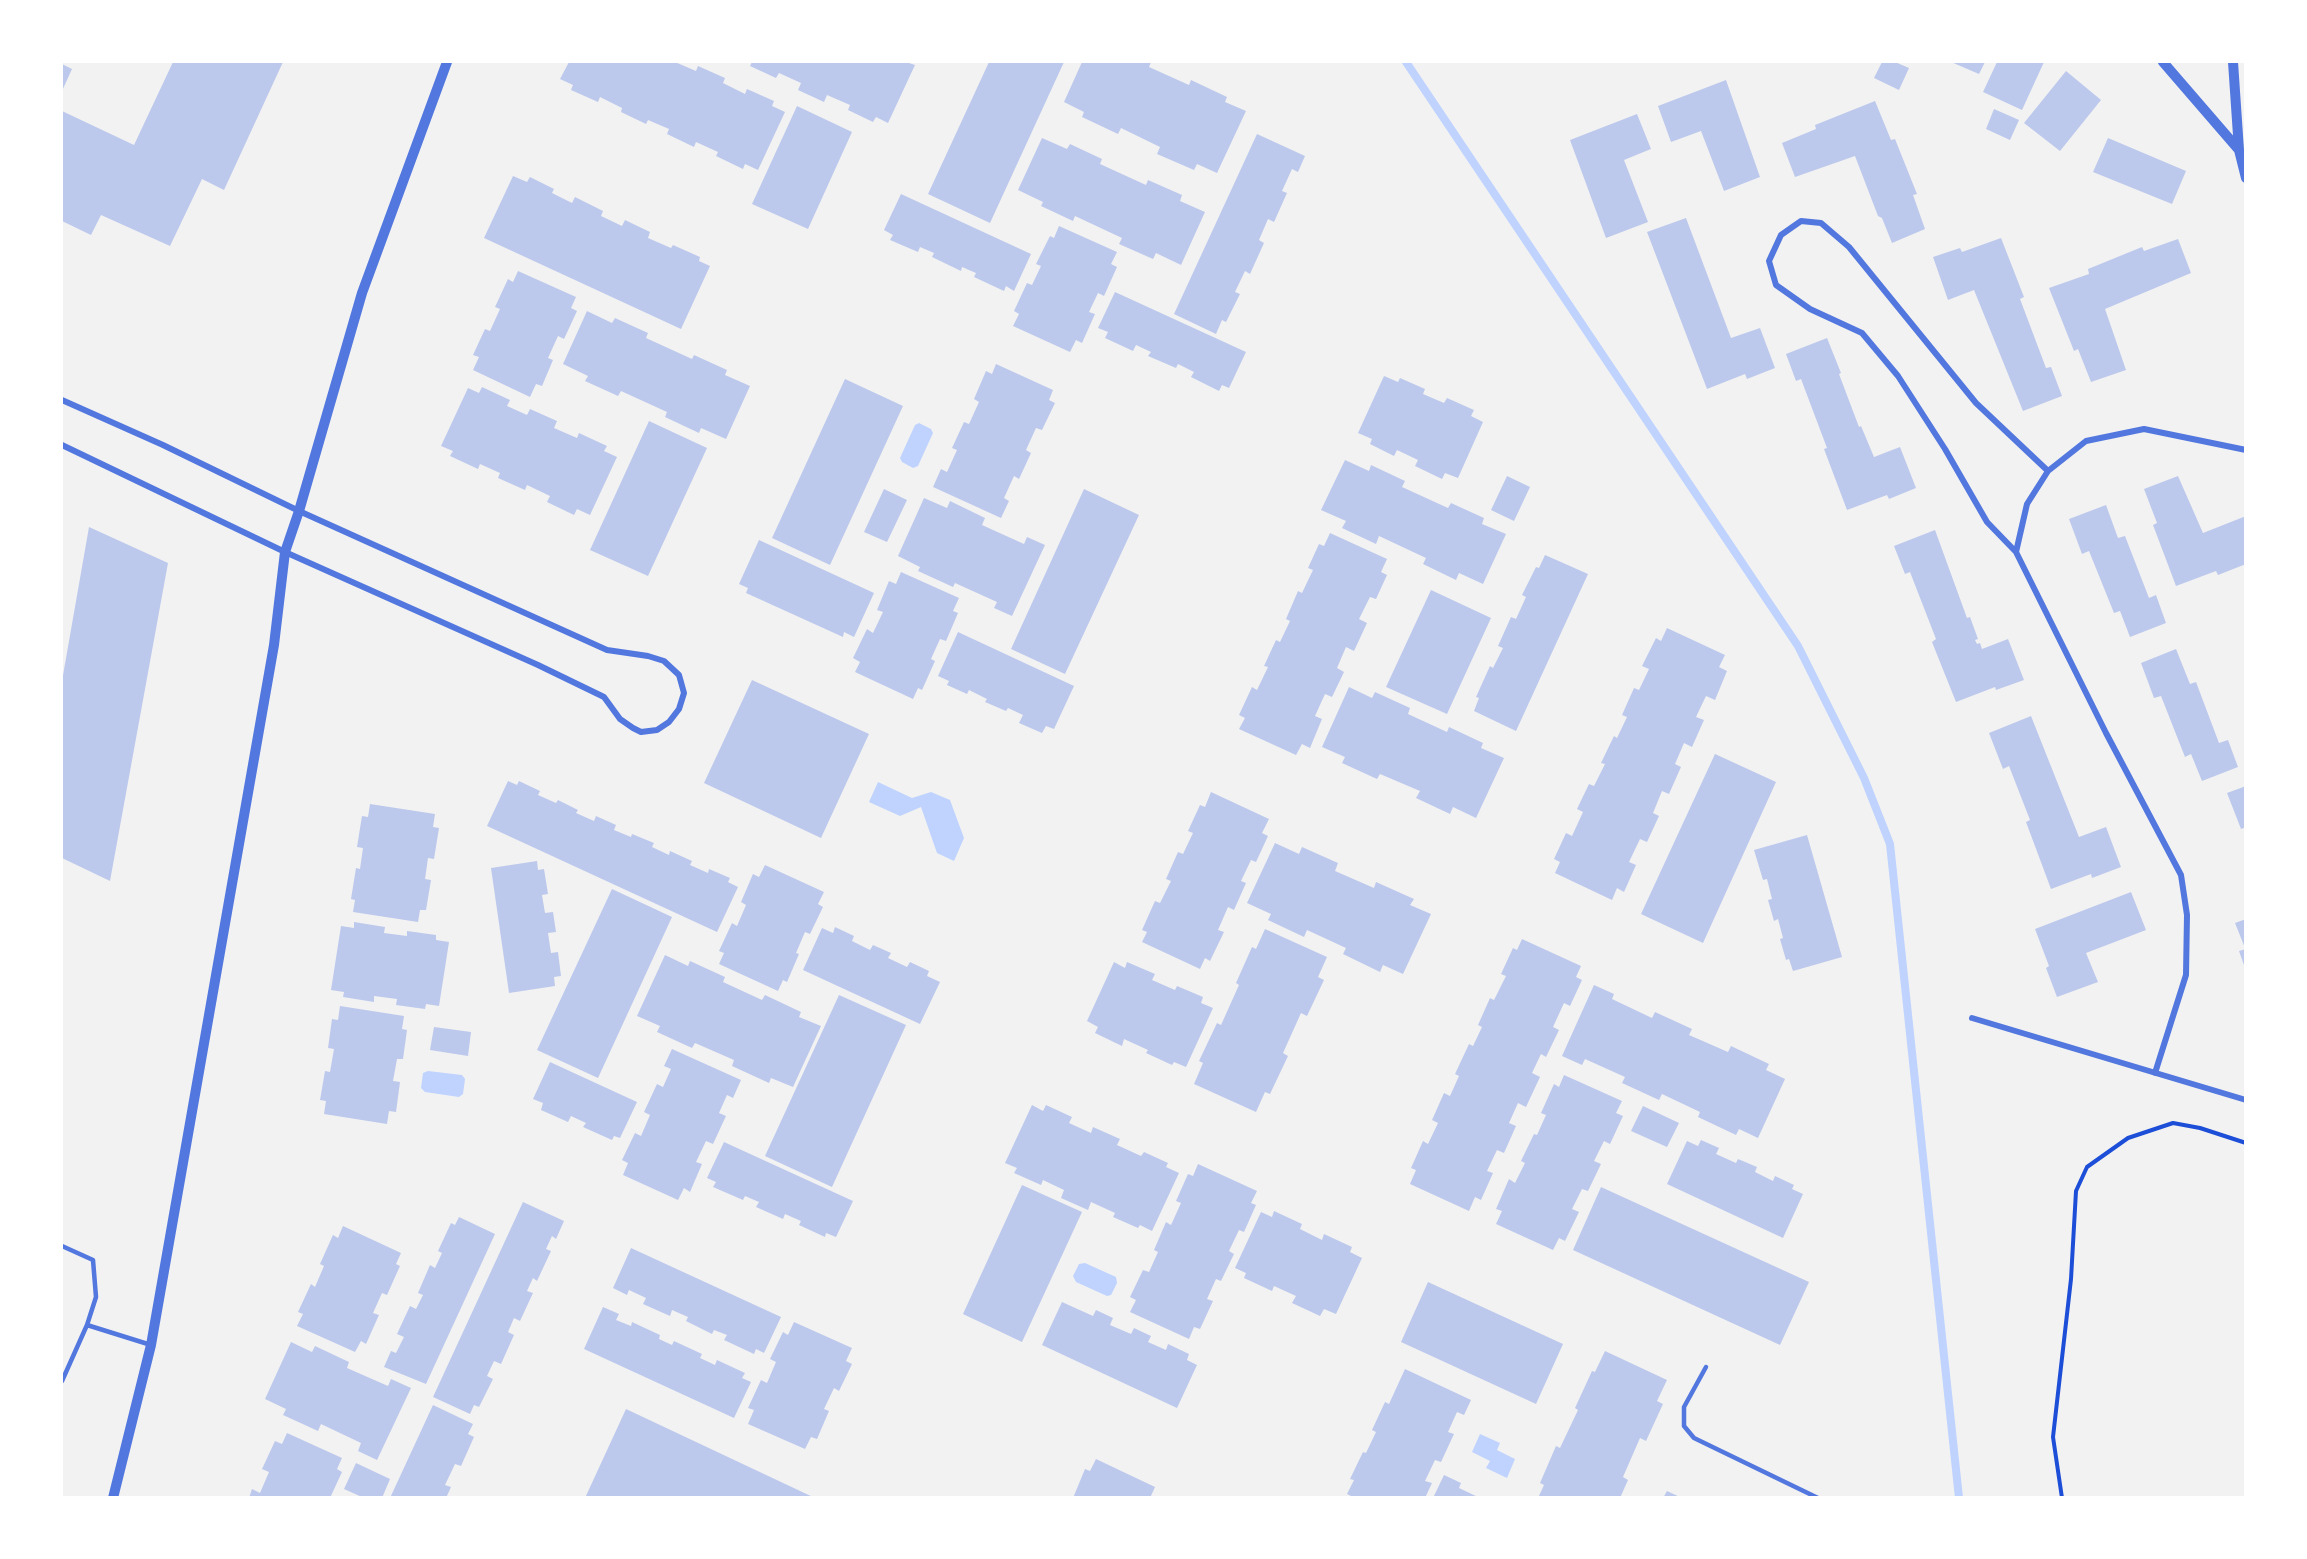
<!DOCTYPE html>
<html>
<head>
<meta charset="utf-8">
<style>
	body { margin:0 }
	#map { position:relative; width:2307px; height:1559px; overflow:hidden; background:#f2f2f2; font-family:"Sofia Sans Condensed",sans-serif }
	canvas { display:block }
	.frame { position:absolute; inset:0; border:63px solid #fff; pointer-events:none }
</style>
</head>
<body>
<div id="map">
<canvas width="2307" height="1559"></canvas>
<div class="frame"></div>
</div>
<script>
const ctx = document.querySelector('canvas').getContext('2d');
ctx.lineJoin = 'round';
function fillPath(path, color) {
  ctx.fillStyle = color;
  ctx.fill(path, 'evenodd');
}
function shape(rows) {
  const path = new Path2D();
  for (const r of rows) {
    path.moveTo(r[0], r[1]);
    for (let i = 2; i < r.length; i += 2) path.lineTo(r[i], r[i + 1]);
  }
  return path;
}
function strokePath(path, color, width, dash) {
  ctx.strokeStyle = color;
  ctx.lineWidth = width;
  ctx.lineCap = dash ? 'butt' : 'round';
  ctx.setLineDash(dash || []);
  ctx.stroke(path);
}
const water = shape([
	[919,423,931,429,933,433,918,466,913,468,902,462,900,458,915,425],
	[878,782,912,798,931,792,950,800,964,838,954,861,937,853,921,807,900,816,869,802],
	[428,1071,462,1075,465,1079,463,1094,459,1097,425,1092,421,1088,423,1073],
	[1085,1263,1116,1277,1117,1283,1111,1295,1107,1296,1076,1282,1073,1276,1079,1264],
	[1480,1434,1500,1443,1497,1450,1515,1459,1507,1478,1486,1468,1490,1461,1472,1452]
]);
const stream = shape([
	[1406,62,1798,646,1864,778,1890,844,1959,1498]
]);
const building = shape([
	[173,62,283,62,224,190,202,179,170,246,101,215,91,235,62,221,62,111,134,145],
	[569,62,675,62,696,71,698,66,725,78,723,83,745,94,747,89,774,101,772,106,785,112,758,170,745,164,743,169,716,156,718,152,696,142,694,147,667,134,669,129,648,120,646,124,621,112,622,108,600,97,598,102,571,90,573,85,560,79],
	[752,62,906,62,915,65,888,123,876,117,873,122,848,110,850,105,827,95,824,102,798,90,801,83,779,73,776,78,750,66],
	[989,62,1064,62,990,223,928,194],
	[1082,62,1151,62,1149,67,1189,85,1191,80,1227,97,1225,102,1246,111,1217,173,1197,164,1194,170,1157,154,1160,147,1121,128,1118,134,1082,117,1084,112,1064,102],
	[1882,62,1895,62,1909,68,1899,90,1874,78],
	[1951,62,1985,62,1979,74],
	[1997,62,2044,62,2022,110,1983,92],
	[62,64,72,69,62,91],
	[2066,71,2101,100,2060,151,2024,123],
	[1726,80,1760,177,1724,191,1701,131,1671,142,1658,106],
	[1875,101,1891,140,1895,139,1917,194,1913,195,1925,229,1892,243,1882,218,1878,216,1855,156,1795,177,1782,143,1816,129,1815,125],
	[797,106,852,132,808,229,752,204],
	[1994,109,2019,120,2010,140,1986,129],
	[1637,114,1651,149,1624,160,1648,222,1606,238,1570,140],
	[1257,134,1305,156,1298,172,1292,169,1282,191,1287,193,1274,222,1268,219,1259,240,1264,243,1250,274,1245,271,1235,292,1240,294,1226,322,1222,320,1216,334,1174,314],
	[1042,138,1067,149,1070,144,1102,159,1100,164,1146,185,1148,180,1182,195,1180,201,1205,212,1181,265,1156,253,1153,259,1119,244,1122,238,1075,216,1073,221,1041,206,1043,202,1018,190],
	[2108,138,2186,171,2172,204,2093,172],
	[513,176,527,182,530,177,554,189,552,193,572,203,575,197,603,211,601,216,622,226,625,220,650,232,648,238,671,248,673,245,700,257,699,261,710,266,681,329,484,238],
	[901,194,1031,254,1014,291,1006,286,1004,291,974,277,976,273,962,267,961,271,932,257,934,253,920,247,918,252,890,240,893,235,884,230],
	[1686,218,1731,338,1760,328,1775,368,1747,379,1745,374,1707,389,1647,232],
	[1059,226,1117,252,1111,264,1117,267,1104,296,1098,293,1089,312,1095,314,1082,343,1076,340,1070,352,1013,326,1019,314,1014,311,1027,283,1032,285,1041,266,1036,264,1050,236,1054,238],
	[2001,238,2024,297,2020,299,2046,368,2051,367,2062,396,2023,411,1974,290,1948,300,1933,257,1960,248,1962,252],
	[2178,239,2191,273,2105,309,2126,370,2091,382,2078,349,2074,351,2049,288,2089,274,2088,269,2142,247,2144,251],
	[518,271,576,297,571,308,577,311,564,339,558,336,548,358,553,360,542,386,536,384,530,397,473,370,479,357,473,355,485,329,490,331,500,309,495,307,508,279,513,282],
	[1115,292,1246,352,1229,388,1222,385,1219,391,1191,377,1194,372,1178,364,1176,368,1148,356,1151,352,1136,345,1133,351,1105,338,1108,332,1098,328],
	[587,311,612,323,615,318,648,333,646,338,692,359,694,355,727,370,725,375,750,386,726,439,701,428,699,433,665,417,667,412,621,391,618,396,585,381,588,376,563,364],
	[1827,338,1841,373,1839,374,1859,427,1861,426,1874,457,1900,447,1916,488,1889,499,1887,495,1847,510,1824,449,1827,448,1801,379,1796,381,1786,354],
	[996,364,1053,390,1049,400,1055,403,1042,430,1036,428,1026,450,1031,453,1019,479,1014,476,1004,498,1009,501,1001,518,933,487,941,469,947,472,957,450,952,448,964,422,969,424,979,402,974,399,986,371,992,374],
	[1384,376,1398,382,1400,378,1425,389,1423,394,1444,403,1447,398,1474,410,1471,416,1483,422,1458,478,1445,473,1442,479,1415,466,1418,460,1397,450,1394,456,1370,444,1372,439,1358,433],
	[845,379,903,406,830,565,772,538],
	[482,387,510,400,507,406,527,415,530,409,557,421,554,428,577,438,579,433,607,446,604,451,617,457,590,515,577,509,574,515,547,502,550,496,527,485,525,490,498,478,500,473,480,464,478,469,450,456,453,451,441,446,468,388,479,393],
	[649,421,707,448,648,576,590,550],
	[1345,460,1369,471,1371,465,1405,481,1402,487,1448,508,1451,503,1484,518,1482,524,1506,534,1483,584,1459,573,1456,580,1423,564,1426,558,1379,536,1376,544,1342,528,1346,521,1321,510],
	[1507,476,1530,487,1514,521,1491,510],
	[2178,476,2203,533,2246,516,2246,564,2218,575,2216,571,2176,586,2153,525,2157,523,2144,489],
	[884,489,907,500,887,542,864,532],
	[1084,489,1139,515,1065,674,1011,649],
	[924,498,947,508,950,501,985,518,982,525,1024,544,1027,537,1045,545,1012,616,994,608,997,602,955,583,953,587,918,571,920,567,898,556],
	[2106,505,2118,538,2125,536,2149,598,2156,595,2166,623,2130,637,2120,611,2114,613,2089,551,2082,554,2069,519],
	[89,527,168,563,110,881,62,858,62,681],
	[1935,530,1967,618,1970,617,1978,639,1975,640,1977,644,1980,643,1982,649,2008,639,2024,680,1996,690,1995,687,1956,702,1932,642,1936,639,1910,572,1905,574,1894,546],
	[1330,533,1387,559,1381,572,1387,575,1376,599,1370,597,1359,619,1367,623,1354,651,1346,647,1337,668,1344,672,1332,697,1325,694,1315,716,1322,719,1310,748,1302,744,1296,755,1239,729,1245,718,1239,715,1252,687,1257,690,1268,667,1264,666,1276,640,1280,642,1290,621,1286,619,1298,591,1302,593,1313,570,1308,568,1319,544,1324,546],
	[759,540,874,593,854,637,844,632,843,637,746,593,748,588,739,584],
	[1545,555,1588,574,1516,731,1474,711,1479,698,1476,697,1490,666,1493,668,1503,648,1498,646,1511,617,1516,619,1526,597,1522,595,1536,567,1539,568],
	[901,572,959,598,953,611,958,613,946,641,940,639,931,659,935,661,922,690,918,688,913,699,855,672,860,662,853,658,867,629,873,633,883,612,877,610,889,581,896,584],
	[1431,590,1491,618,1447,714,1386,687],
	[1667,628,1725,655,1719,667,1727,671,1715,700,1706,696,1696,717,1704,720,1692,747,1684,743,1675,764,1681,767,1669,794,1662,791,1653,813,1659,816,1647,842,1640,839,1629,862,1636,865,1624,892,1617,888,1612,900,1555,873,1560,862,1554,859,1566,833,1572,836,1583,812,1577,809,1589,784,1594,786,1605,764,1601,763,1614,736,1617,738,1627,717,1622,715,1634,688,1639,690,1649,669,1642,666,1656,638,1661,641],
	[958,632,1074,686,1054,729,1046,726,1042,733,1019,723,1023,715,1008,708,1006,711,985,702,987,699,969,690,967,694,947,685,949,681,938,676],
	[2176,649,2190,684,2196,682,2219,743,2228,740,2238,767,2202,781,2191,754,2185,757,2161,696,2154,698,2141,663],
	[752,680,869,734,821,838,704,783],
	[1349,687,1372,698,1375,692,1410,708,1408,714,1447,732,1449,727,1483,743,1481,748,1504,758,1476,818,1453,807,1450,814,1416,798,1420,791,1380,774,1377,779,1342,763,1345,757,1322,747],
	[2031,716,2079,837,2106,827,2121,867,2092,878,2091,874,2051,889,2026,822,2030,820,2009,766,2003,769,1989,733],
	[1715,754,1776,782,1703,943,1641,914],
	[508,781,517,785,519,781,540,791,538,795,556,803,558,800,578,810,576,813,594,821,596,816,616,825,614,830,631,837,632,834,654,843,652,847,669,855,670,851,692,861,690,865,708,873,709,869,730,878,728,882,738,887,717,932,487,826],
	[2246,786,2246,827,2241,829,2227,793],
	[1211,792,1269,819,1262,833,1268,836,1256,862,1251,860,1241,881,1246,883,1234,910,1228,907,1218,930,1224,932,1210,961,1205,958,1200,969,1142,942,1147,932,1142,930,1155,901,1160,903,1171,881,1166,879,1178,852,1183,854,1193,833,1188,831,1200,805,1205,807],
	[370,804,435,814,433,827,439,828,434,859,428,858,425,879,431,880,426,910,420,910,418,922,353,912,355,900,351,899,356,868,360,869,363,848,357,847,362,816,368,817],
	[1807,835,1842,957,1793,971,1789,959,1786,960,1780,939,1783,938,1778,919,1774,921,1768,900,1772,899,1767,879,1763,880,1754,850],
	[1275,843,1299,854,1302,847,1338,863,1335,871,1374,888,1376,882,1414,899,1410,905,1431,914,1403,974,1383,965,1380,972,1343,954,1346,948,1307,930,1304,937,1268,920,1271,914,1247,903],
	[537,861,538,870,544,869,548,894,542,895,545,913,553,912,556,932,548,933,551,953,558,952,561,976,554,977,555,986,509,993,491,868],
	[765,865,824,892,818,904,823,907,810,934,805,932,796,953,799,954,787,982,783,980,778,991,719,964,724,953,719,951,732,923,737,926,746,905,741,902,753,874,759,877],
	[612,889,672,917,598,1078,537,1050],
	[2131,892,2146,930,2086,953,2098,982,2057,997,2046,968,2049,966,2035,929],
	[2246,919,2246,948,2245,948,2235,923],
	[354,922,385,927,384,933,407,936,407,931,436,935,436,940,449,942,439,1006,426,1004,425,1009,396,1005,397,999,374,996,374,1002,343,997,344,992,331,990,341,926,354,928],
	[835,927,854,936,852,941,870,950,873,945,891,953,888,958,907,967,910,962,929,971,927,976,940,982,920,1024,803,970,822,928,833,933],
	[1265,929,1327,957,1318,977,1324,980,1307,1016,1301,1013,1283,1053,1288,1056,1270,1094,1265,1092,1256,1112,1194,1084,1203,1063,1199,1061,1217,1023,1221,1025,1239,985,1236,983,1252,947,1256,949],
	[1522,939,1581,966,1576,977,1582,980,1570,1006,1564,1003,1553,1027,1559,1030,1546,1057,1541,1054,1532,1073,1540,1077,1526,1107,1518,1103,1509,1123,1516,1126,1504,1153,1497,1150,1487,1171,1493,1173,1481,1200,1475,1197,1469,1211,1410,1184,1416,1170,1411,1168,1423,1141,1428,1144,1438,1123,1432,1120,1444,1093,1450,1096,1459,1076,1455,1074,1469,1044,1473,1046,1482,1027,1478,1025,1490,998,1494,1000,1506,976,1501,974,1513,948,1517,950],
	[2246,949,2246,968,2245,968,2239,951],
	[665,955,688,966,690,961,725,977,723,982,762,1000,765,995,801,1012,799,1017,821,1026,793,1087,771,1078,769,1083,732,1066,734,1060,695,1043,692,1048,657,1032,660,1026,637,1016],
	[1114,962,1125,968,1127,962,1155,974,1152,980,1175,990,1177,986,1203,997,1201,1003,1213,1008,1186,1067,1174,1062,1172,1065,1146,1053,1148,1050,1124,1039,1122,1046,1095,1033,1098,1027,1087,1021],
	[1594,985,1614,994,1612,999,1652,1018,1655,1012,1692,1029,1689,1035,1728,1052,1731,1046,1769,1064,1766,1070,1785,1079,1758,1138,1739,1129,1736,1135,1698,1117,1700,1112,1662,1094,1659,1100,1622,1083,1625,1077,1585,1059,1582,1065,1562,1056],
	[839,995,906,1025,832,1187,765,1156],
	[340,1006,404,1016,402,1029,407,1030,403,1059,397,1059,393,1081,400,1082,396,1112,389,1111,387,1124,324,1114,326,1101,320,1100,325,1071,330,1072,334,1049,328,1048,332,1019,338,1020],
	[434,1027,471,1032,468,1056,430,1050],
	[672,1049,741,1080,733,1098,727,1095,719,1113,726,1116,713,1144,706,1141,696,1162,702,1164,690,1192,684,1188,678,1200,623,1175,628,1163,622,1160,635,1133,641,1136,650,1115,644,1112,657,1084,663,1087,671,1069,664,1066],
	[550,1062,637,1102,620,1138,614,1136,612,1140,583,1127,586,1123,571,1116,568,1122,541,1110,543,1103,533,1099],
	[1564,1075,1622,1101,1616,1113,1623,1116,1610,1144,1604,1141,1594,1161,1601,1164,1588,1191,1582,1189,1572,1209,1579,1212,1565,1241,1559,1238,1553,1250,1496,1224,1502,1211,1496,1209,1509,1179,1515,1183,1525,1163,1521,1161,1534,1134,1537,1135,1546,1115,1541,1113,1554,1084,1559,1087],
	[1032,1105,1043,1111,1046,1105,1072,1117,1069,1123,1091,1133,1093,1127,1120,1139,1117,1145,1141,1156,1144,1152,1168,1163,1166,1167,1179,1173,1152,1231,1140,1225,1138,1228,1113,1217,1115,1213,1091,1202,1088,1210,1061,1198,1064,1190,1043,1180,1041,1185,1014,1173,1017,1168,1005,1163],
	[1643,1106,1679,1123,1667,1147,1631,1131],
	[1701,1140,1719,1148,1716,1154,1736,1163,1738,1159,1757,1167,1755,1172,1773,1181,1775,1176,1794,1185,1792,1189,1803,1194,1783,1238,1667,1184,1687,1141,1698,1146],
	[724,1142,853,1201,836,1237,826,1233,825,1237,799,1225,801,1221,785,1214,783,1219,756,1207,759,1202,745,1196,743,1200,713,1187,716,1182,707,1178],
	[1198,1164,1257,1191,1251,1203,1256,1205,1244,1232,1239,1230,1229,1251,1234,1254,1221,1281,1216,1279,1207,1299,1213,1301,1200,1329,1194,1327,1189,1339,1130,1312,1136,1300,1130,1297,1143,1270,1149,1272,1158,1252,1154,1250,1166,1222,1171,1225,1181,1203,1176,1201,1188,1174,1193,1176],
	[1022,1185,1082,1212,1022,1342,963,1314],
	[1601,1187,1809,1282,1780,1345,1573,1250],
	[523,1202,564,1221,556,1239,552,1236,546,1249,551,1251,537,1281,533,1278,527,1291,533,1293,520,1321,514,1318,508,1332,514,1335,501,1364,494,1361,487,1376,493,1379,479,1407,474,1405,470,1414,433,1397],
	[1274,1211,1302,1224,1300,1229,1322,1240,1324,1234,1352,1247,1350,1252,1362,1258,1336,1314,1324,1309,1320,1316,1292,1303,1296,1296,1274,1286,1272,1291,1244,1278,1246,1273,1235,1268,1261,1212,1272,1217],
	[459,1217,495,1234,426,1384,384,1367,391,1351,396,1353,404,1337,397,1334,410,1306,416,1309,423,1295,418,1293,430,1265,435,1268,442,1253,438,1251,451,1223,455,1225],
	[343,1226,401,1253,396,1264,400,1266,387,1295,382,1293,373,1313,379,1315,366,1344,361,1341,355,1352,297,1326,303,1314,298,1312,311,1284,315,1287,324,1266,320,1264,333,1235,338,1238],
	[631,1248,781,1317,764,1353,756,1349,754,1354,724,1340,727,1335,714,1330,712,1334,686,1321,688,1317,672,1310,670,1316,643,1304,646,1298,629,1290,627,1295,613,1288],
	[1428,1282,1563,1344,1536,1404,1401,1342],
	[1062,1302,1093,1316,1096,1310,1113,1318,1110,1325,1131,1334,1134,1328,1151,1336,1148,1342,1166,1350,1168,1344,1189,1354,1187,1360,1197,1365,1177,1408,1042,1345],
	[603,1307,619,1314,616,1320,631,1326,632,1322,660,1335,659,1339,672,1345,674,1341,702,1354,700,1358,715,1365,717,1360,745,1373,742,1378,751,1382,734,1418,584,1349],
	[794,1322,852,1348,846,1361,852,1364,839,1391,834,1388,824,1409,829,1411,817,1439,811,1437,805,1449,748,1424,754,1410,748,1408,761,1380,767,1383,776,1362,770,1359,783,1332,788,1335],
	[291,1342,312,1352,315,1346,349,1362,347,1368,388,1386,391,1379,411,1388,377,1460,358,1451,361,1443,321,1424,318,1431,283,1415,286,1409,265,1399],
	[1605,1351,1667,1380,1657,1401,1663,1404,1646,1441,1640,1438,1623,1477,1628,1480,1620,1498,1538,1498,1544,1485,1540,1483,1556,1446,1560,1448,1578,1410,1575,1408,1592,1371,1595,1372],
	[1405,1369,1471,1400,1464,1415,1457,1412,1448,1432,1454,1434,1441,1462,1435,1460,1425,1481,1432,1483,1425,1498,1355,1498,1347,1494,1354,1480,1350,1479,1363,1452,1366,1453,1376,1432,1372,1430,1385,1402,1389,1404],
	[433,1405,473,1424,468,1434,474,1437,461,1466,455,1464,445,1485,451,1487,446,1498,390,1498],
	[626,1409,815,1498,585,1498],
	[287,1433,342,1458,337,1469,342,1472,330,1498,249,1498,252,1489,260,1493,269,1472,262,1469,275,1441,282,1444],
	[1096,1459,1155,1487,1150,1498,1073,1498,1085,1469,1090,1471],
	[356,1463,390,1479,382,1498,364,1498,344,1489],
	[1444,1475,1461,1483,1459,1488,1480,1498,1433,1498],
	[1667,1491,1682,1498,1663,1498]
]);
const path = shape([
	[2062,1498,2053,1437,2071,1279,2076,1191,2087,1167,2128,1138,2173,1123,2200,1128,2246,1143]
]);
const service = shape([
	[62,1246,93,1260,96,1297,87,1325],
	[1706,1367,1684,1407,1684,1426,1694,1438,1818,1498],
	[62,1381,87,1325,151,1345]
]);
const minor = shape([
	[62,400,163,445,299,511,607,650,648,656,664,661,679,675,684,693,679,709,669,722,657,730,641,732,633,728,620,719,604,697,538,665,285,552,62,445],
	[2048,471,1976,403,1849,247,1821,223,1801,221,1781,235,1769,261,1776,285,1810,309,1862,333,1898,376,1945,449,1987,522,2016,552,2106,733,2181,875,2187,915,2186,975,2155,1073],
	[2016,552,2027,504,2048,471,2086,441,2144,429,2246,450],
	[1972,1018,2246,1100]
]);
const tertiary = shape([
	[2163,62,2239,150],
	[2233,62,2239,150,2246,178],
	[113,1498,151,1345,274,645,285,552,299,511,362,293,447,62]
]);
fillPath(water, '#bfd3fe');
strokePath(stream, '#bfd3fe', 8);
fillPath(building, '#bdc9ec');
strokePath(path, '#1d4ed8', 4);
strokePath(service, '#5277de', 4.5);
strokePath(minor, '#5277de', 6);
strokePath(tertiary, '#5277de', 10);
</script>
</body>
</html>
